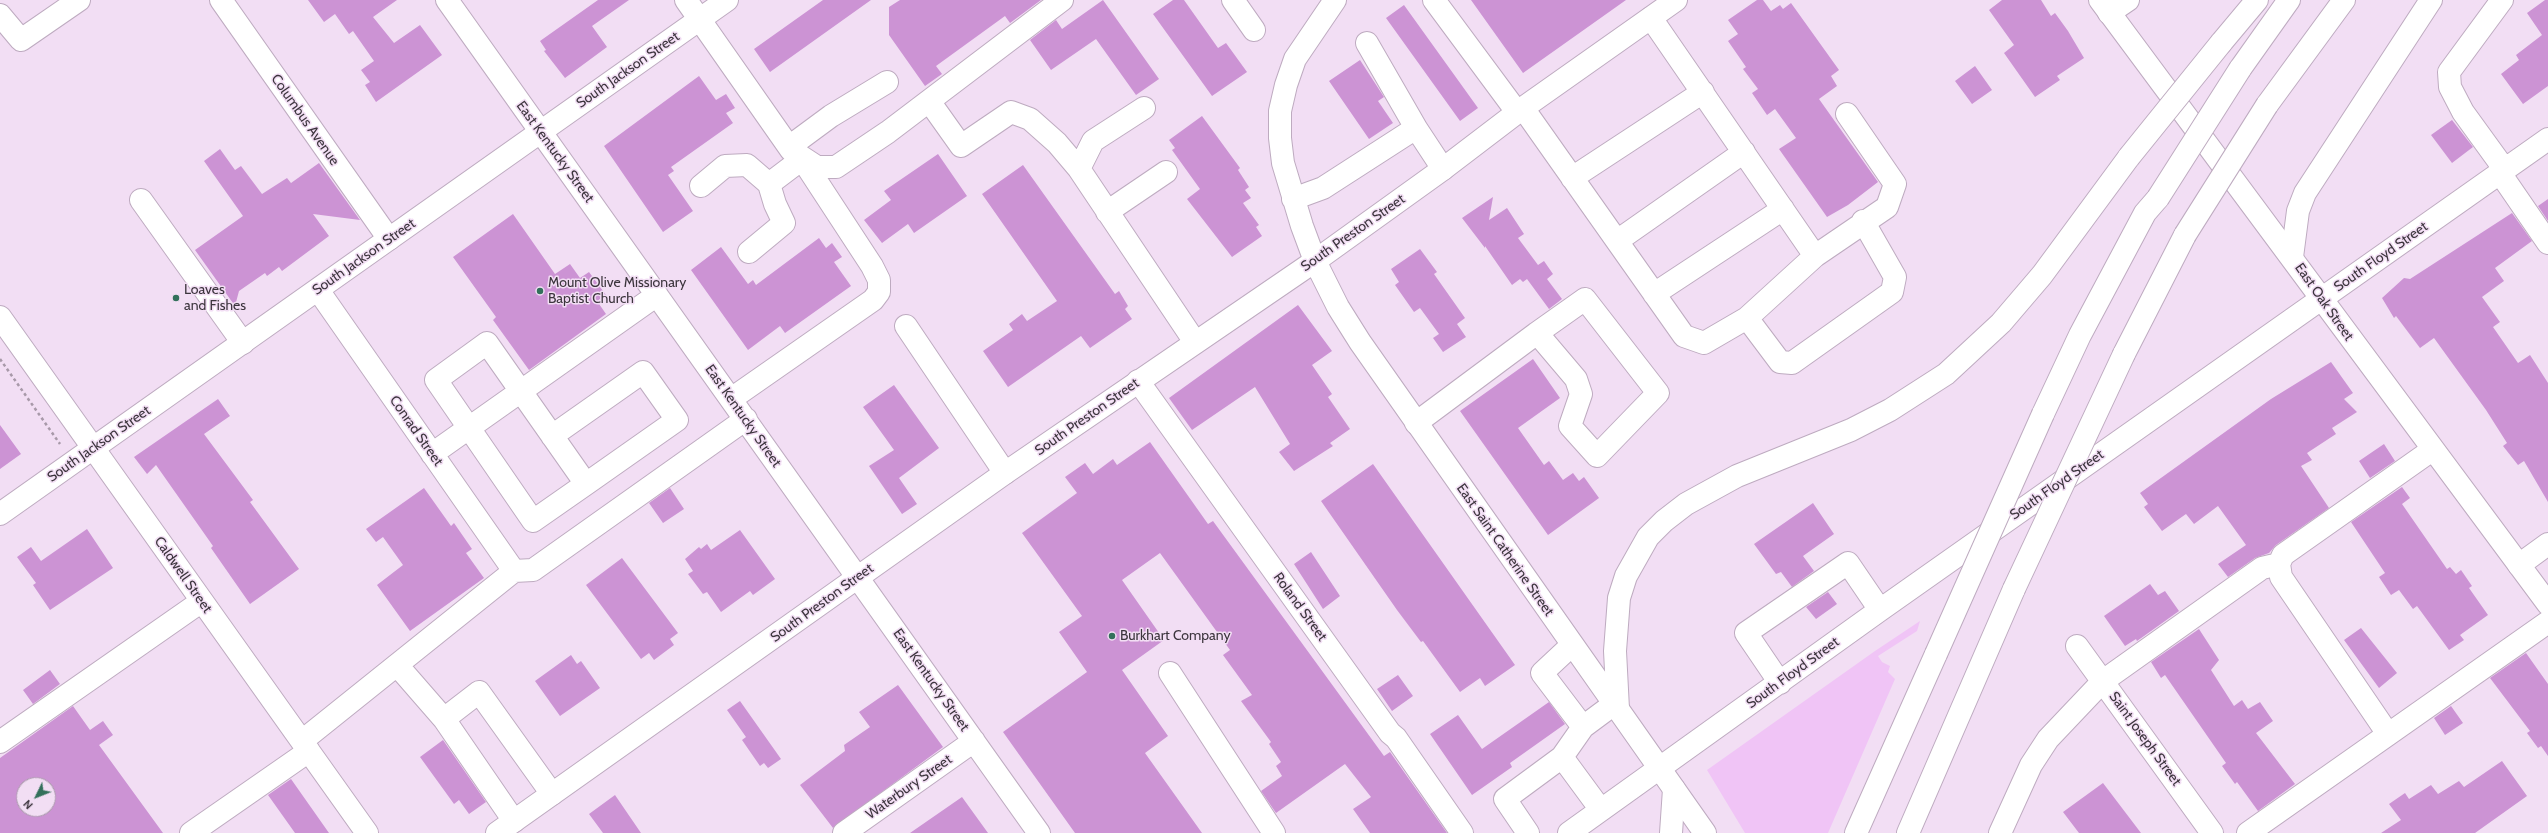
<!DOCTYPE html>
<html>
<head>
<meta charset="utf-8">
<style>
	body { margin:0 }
	#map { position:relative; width:2548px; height:833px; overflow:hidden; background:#f2def4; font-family:Cabin,sans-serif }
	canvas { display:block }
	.north { position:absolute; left:16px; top:777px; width:40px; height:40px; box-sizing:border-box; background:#f2def4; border:1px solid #a99aab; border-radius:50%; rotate:227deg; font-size:11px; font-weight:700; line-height:16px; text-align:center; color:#3c353d }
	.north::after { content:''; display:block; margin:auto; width:14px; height:18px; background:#33705b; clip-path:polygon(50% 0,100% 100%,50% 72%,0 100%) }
</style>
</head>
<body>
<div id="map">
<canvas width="2548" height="833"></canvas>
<div class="north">N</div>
</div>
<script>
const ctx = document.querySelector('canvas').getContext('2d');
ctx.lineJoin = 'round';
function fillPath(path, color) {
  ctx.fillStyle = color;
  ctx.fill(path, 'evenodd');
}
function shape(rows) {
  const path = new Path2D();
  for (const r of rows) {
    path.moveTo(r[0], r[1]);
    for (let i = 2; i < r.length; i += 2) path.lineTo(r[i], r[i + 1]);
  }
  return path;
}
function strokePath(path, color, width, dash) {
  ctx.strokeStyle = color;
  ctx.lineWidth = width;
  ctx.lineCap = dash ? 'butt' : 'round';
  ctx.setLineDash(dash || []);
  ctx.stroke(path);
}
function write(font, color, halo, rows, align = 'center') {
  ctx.font = font + ' Cabin,sans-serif';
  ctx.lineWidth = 3;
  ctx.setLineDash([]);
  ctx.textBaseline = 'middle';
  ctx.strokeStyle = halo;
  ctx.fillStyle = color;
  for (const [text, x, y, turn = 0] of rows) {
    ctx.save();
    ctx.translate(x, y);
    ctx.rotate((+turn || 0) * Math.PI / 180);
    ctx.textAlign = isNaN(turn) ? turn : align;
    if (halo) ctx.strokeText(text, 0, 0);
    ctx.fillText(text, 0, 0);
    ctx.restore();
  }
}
const green = shape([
	[1920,621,1917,631,1878,656,1882,662,1890,666,1888,672,1895,679,1828,833,1745,833,1707,770,1875,651]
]);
const building = shape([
	[308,0,397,0,373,17,394,43,420,25,442,55,376,102,365,85,370,82,361,70,374,61,353,31,349,34,335,14,324,22],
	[598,0,629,0,592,26,607,47,565,78,544,51,546,50,540,41],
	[823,0,871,0,770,72,754,49],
	[900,0,1041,0,1010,23,1005,16,936,66,942,74,925,86,889,35,889,7],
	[1103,0,1159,79,1136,95,1096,39,1051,70,1030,40,1056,20,1062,29],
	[1173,0,1184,0,1218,48,1226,43,1247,72,1212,96,1153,14],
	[1471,0,1626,0,1523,73],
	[1757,0,1763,0,1771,11,1780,5,1783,9,1791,3,1839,70,1831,76,1837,86,1819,99,1878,182,1848,205,1827,217,1779,149,1796,138,1775,109,1767,115,1752,93,1758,89,1743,69,1746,67,1728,41,1738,34,1728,20],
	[2002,0,2041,0,2051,16,2055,13,2068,31,2084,58,2057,76,2060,80,2035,97,2004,53,2014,45,1989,10],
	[2545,0,2548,0,2548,86,2523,104,2501,74,2519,60,2516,55,2542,35,2527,13],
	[1404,5,1478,108,1460,121,1386,18],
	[1360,60,1384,97,1378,101,1393,123,1369,139,1329,81],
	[1975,66,1992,90,1972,104,1955,81],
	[699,76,716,100,726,94,735,108,726,113,733,123,671,167,674,171,668,175,693,211,663,232,604,146],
	[1202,116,1240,168,1238,170,1249,187,1245,190,1251,198,1243,203,1259,225,1256,227,1262,236,1232,257,1187,199,1200,189,1172,150,1175,148,1169,140],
	[2452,120,2473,147,2452,163,2431,135],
	[220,149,235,170,241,166,262,194,287,178,291,183,319,163,360,220,313,214,329,236,282,271,279,267,267,276,265,273,239,291,235,306,195,250,243,216,204,161],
	[938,154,967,196,914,233,908,224,882,243,864,220,891,200,884,191],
	[1023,165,1115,294,1119,291,1128,306,1125,309,1132,319,1090,348,1081,336,1008,387,983,351,1013,330,1009,324,1022,314,1027,321,1057,301,982,194],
	[1493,197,1489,220,1507,208,1524,234,1518,238,1538,265,1544,261,1553,274,1547,279,1562,299,1549,309,1527,279,1523,282,1520,279,1512,285,1485,246,1485,248,1462,218],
	[2548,199,2548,221,2538,206],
	[2512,213,2532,241,2495,268,2504,281,2482,297,2500,322,2493,327,2518,363,2530,355,2548,383,2548,502,2524,461,2518,465,2503,446,2507,443,2486,410,2434,338,2420,348,2396,316,2394,318,2382,298,2404,278,2410,279],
	[513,214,555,274,570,264,580,278,589,272,606,295,597,301,606,314,529,370,493,320,496,317,453,257],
	[819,238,826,248,832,243,842,257,834,262,851,286,785,333,780,326,748,350,691,270,721,247,748,284,753,280,756,285],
	[1420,249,1437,272,1434,274,1465,318,1457,324,1466,337,1443,352,1433,338,1439,334,1420,308,1414,312,1395,285,1399,282,1391,269],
	[1298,305,1332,351,1312,365,1332,394,1328,397,1350,429,1330,443,1333,446,1294,471,1279,452,1290,444,1255,387,1192,430,1169,398],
	[1533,359,1560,398,1518,428,1544,465,1549,461,1563,480,1573,473,1579,481,1584,477,1599,498,1548,535,1460,411],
	[2331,362,2353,393,2344,399,2357,412,2332,428,2336,434,2307,453,2312,460,2301,466,2329,508,2276,545,2269,553,2255,558,2228,577,2218,564,2246,545,2218,506,2194,524,2186,514,2162,531,2144,507,2148,504,2140,493,2271,399],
	[894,385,939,448,899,478,917,504,902,514,869,466,894,450,863,407],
	[218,399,230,416,204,434,253,500,250,502,299,569,250,604,211,548,213,546,156,465,147,474,134,457],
	[0,425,21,454,0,469],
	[1150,442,1208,524,1213,521,1384,756,1390,752,1447,833,1370,833,1353,809,1371,797,1345,764,1276,813,1261,791,1282,776,1276,766,1281,762,1269,744,1271,742,1241,701,1252,695,1223,655,1230,650,1160,553,1122,580,1164,640,1122,670,1168,736,1145,753,1202,833,1075,833,1003,732,1087,672,1059,632,1082,616,1022,533,1077,493,1065,477,1085,463,1093,474,1113,459,1117,465],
	[2384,444,2395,461,2370,478,2359,461],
	[1373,464,1515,665,1485,686,1480,678,1460,692,1423,641,1421,642,1397,610,1321,501],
	[2402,487,2410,498,2402,504,2447,569,2450,567,2456,574,2461,570,2472,586,2469,588,2488,615,2460,635,2464,640,2449,650,2417,606,2413,609,2399,590,2391,595,2379,577,2385,573,2351,522],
	[424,488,451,526,454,523,472,549,466,553,484,578,410,631,377,585,403,565,383,537,376,542,366,529],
	[670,488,684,509,663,523,649,503],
	[1813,503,1834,534,1803,556,1814,571,1792,587,1781,572,1776,574,1754,544],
	[87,529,113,568,50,610,33,585,36,583,17,557,31,547,41,561],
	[740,530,775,579,753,595,750,591,721,612,707,592,703,594,688,574,693,571,685,559,699,547,701,549,707,544,711,550],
	[1311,552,1340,596,1323,609,1294,564],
	[622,558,678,633,670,639,674,645,654,660,649,653,641,659,586,585],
	[2150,584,2158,595,2165,591,2179,611,2137,641,2136,639,2125,646,2104,616],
	[1828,592,1837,604,1816,619,1806,607],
	[2361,628,2397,673,2379,688,2344,640],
	[2199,629,2219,660,2211,670,2234,706,2242,700,2248,709,2260,702,2273,721,2256,733,2295,784,2258,811,2237,782,2235,784,2222,766,2226,763,2165,675,2161,678,2151,662],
	[2526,653,2548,684,2548,756,2541,746,2538,748,2527,733,2530,731,2490,678],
	[571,655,577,664,581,661,600,688,560,716,535,681],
	[50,670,60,684,33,704,23,690],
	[1398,675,1413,696,1392,711,1377,689],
	[898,685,943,747,833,828,800,785,845,751,844,745,870,727,859,712],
	[740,701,781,759,768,768,764,763,760,766,742,740,746,737,727,710],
	[1549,702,1565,724,1510,763,1512,767,1472,795,1430,734,1458,715,1482,749],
	[73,706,90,730,103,721,113,735,99,745,163,833,0,833,0,758],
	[24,785,48,785,48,809,24,809],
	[2451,706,2463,723,2445,735,2434,718],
	[443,740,486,802,469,814,459,800,454,804,420,757],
	[2502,761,2527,796,2475,833,2381,833,2401,820,2389,804,2405,793,2409,799,2431,785,2438,794,2459,781,2464,787],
	[291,779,329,833,295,833,268,795],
	[2103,783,2141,833,2079,833,2063,812],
	[615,795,641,833,603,833,589,814],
	[962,797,988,833,910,833]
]);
const path = shape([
	[0,359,60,444]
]);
const minor = shape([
	[221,0,389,239],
	[447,0,1039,833],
	[686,0,791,150,817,167,836,167,888,132,1062,0],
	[1233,0,1254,30],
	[1434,0,1517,112],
	[2502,0,2449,72,2450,87,2463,112,2505,170],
	[2109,13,2128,0],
	[0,15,21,40,79,0],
	[1651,18,1815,256,1887,207,1895,184,1847,114],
	[1367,43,1416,128],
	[929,101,961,146,1011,112,1030,119,1057,143,1079,169],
	[1144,108,1093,141,1079,169,1195,342],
	[1523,108,1684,336,1704,343,1747,318,1780,362,1792,363,1892,292,1895,277,1863,221],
	[789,147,831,116,887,82],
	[2500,173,2548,243],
	[1572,178,1703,92],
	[701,186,725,166,747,165,769,184,802,159,872,266,879,280,879,292,873,300,731,399],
	[1293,199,1323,188,1416,128,1443,169],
	[141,200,243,343],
	[1107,212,1166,172],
	[1617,241,1744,152],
	[749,252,784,223,775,204,769,184],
	[1315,261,1302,226,1283,163,1280,138,1280,111,1286,85,1295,59,1335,0],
	[318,290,514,571],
	[1654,294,1783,209],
	[0,317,367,833],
	[1747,318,1815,256],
	[906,326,1005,473],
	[1138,381,1390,733,1396,738,1462,833],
	[1416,423,1537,333,1585,299,1658,393,1597,456,1570,426,1581,394,1576,379,1537,333],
	[552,436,643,372,677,420,586,484,533,521,436,380,487,343,586,484],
	[432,454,657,295],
	[2519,565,2548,544],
	[1572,645,1542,673,1583,727],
	[2077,646,2212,833],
	[397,665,444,719],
	[1170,673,1274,833],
	[1780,683,1746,633,1848,563,1880,610],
	[2388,734,2281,577,2279,564,2283,555,2432,450],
	[302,741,514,571,533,570,746,419],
	[0,742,202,601],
	[1562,757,1583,727,1614,704],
	[514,821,444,719,479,692,552,794],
	[191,833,309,751],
	[844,833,974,741],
	[1528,833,1505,799,1562,757,1601,810],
	[1569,833,1880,610,2548,139],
	[2000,833,2031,765,2048,739,2103,681,2262,568,2279,564],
	[2248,833,2548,622]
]);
const major = shape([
	[2100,0,2548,604],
	[1315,261,1338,307,1360,342,1705,833],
	[0,514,727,0],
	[497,833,1005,473,1315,261,1443,169,1523,108,1676,0]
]);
const highway = shape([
	[2221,43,2257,0],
	[2240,69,2289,0],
	[2267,105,2344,0],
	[2292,257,2298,211,2305,193,2431,0],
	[2124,354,2185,235],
	[2043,414,2080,335,2145,213,2158,198],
	[1618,709,1615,651,1619,598,1626,576,1648,537,1664,521,1686,504,1737,476,1851,430,1890,410,1946,374,2001,323,2042,275,2129,157],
	[1671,833,1674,789],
	[1856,833,1936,654],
	[1908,833,2014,589]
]);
const highwayBridge = shape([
	[2129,157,2221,43],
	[2158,198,2240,69],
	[2185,235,2267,105],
	[2014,589,2124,354],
	[1936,654,2043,414]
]);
const markers = [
	[540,291,4,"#33705b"],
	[176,298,4,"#33705b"],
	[1112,636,4,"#33705b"]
];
const streetNames = [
	["South Jackson Street",628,70,-35],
	["Columbus Avenue",305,120,55],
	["East Kentucky Street",555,152,54],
	["South Preston Street",1353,233,-35],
	["South Jackson Street",364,257,-35],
	["South Floyd Street",2381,257,-35],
	["East Oak Street",2324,302,55],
	["East Kentucky Street",743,416,55],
	["South Preston Street",1087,417,-35],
	["Conrad Street",416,431,55],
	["South Jackson Street",99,444,-35],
	["South Floyd Street",2057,485,-35],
	["East Saint Catherine Street",1505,550,55],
	["Caldwell Street",183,575,55],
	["South Preston Street",822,603,-36],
	["Roland Street",1300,607,54],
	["South Floyd Street",1793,673,-36],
	["East Kentucky Street",931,680,55],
	["Saint Joseph Street",2145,739,54],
	["Waterbury Street",909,787,-35]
];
const poiNames = [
	["Mount Olive Missionary",548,283],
	["Baptist Church",548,299],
	["Loaves",184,290],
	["and Fishes",184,306],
	["Burkhart Company",1120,636]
];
fillPath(green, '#f0c4f6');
fillPath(building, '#cc93d4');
strokePath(minor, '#beabc0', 24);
strokePath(major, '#beabc0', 24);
strokePath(highway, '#beabc0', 24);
strokePath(path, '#a899a9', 2.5, [3, 3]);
strokePath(minor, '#fff', 22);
strokePath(major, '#fff', 22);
strokePath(highway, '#fff', 22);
strokePath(highwayBridge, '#beabc0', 24, []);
strokePath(highwayBridge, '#fff', 22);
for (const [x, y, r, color] of markers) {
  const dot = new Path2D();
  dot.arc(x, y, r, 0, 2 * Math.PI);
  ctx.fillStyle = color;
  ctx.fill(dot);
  strokePath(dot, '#f2def4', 1.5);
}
write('14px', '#3c353d', '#f2def4', streetNames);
write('14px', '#3c353d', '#f2def4', poiNames, 'left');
</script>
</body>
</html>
